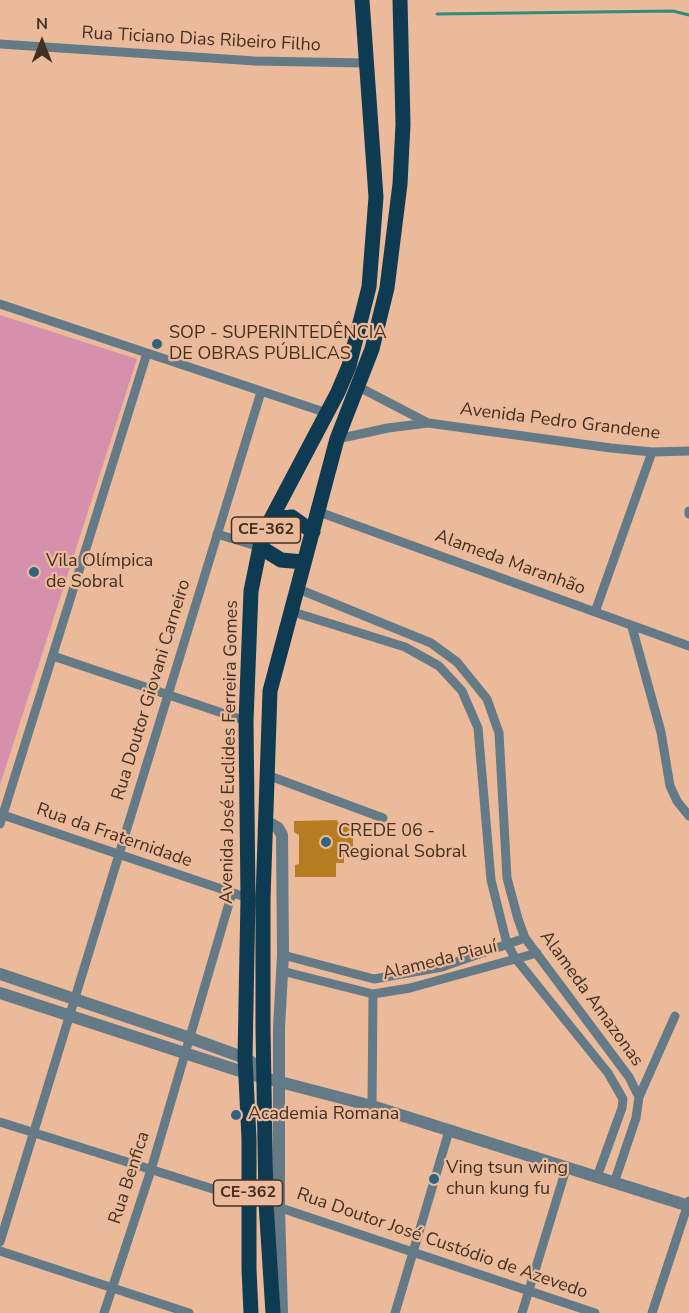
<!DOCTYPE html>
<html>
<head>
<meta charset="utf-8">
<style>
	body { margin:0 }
	#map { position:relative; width:689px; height:1313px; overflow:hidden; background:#ebba9a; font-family:"Nunito Sans",sans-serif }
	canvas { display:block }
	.north { position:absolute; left:12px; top:12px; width:60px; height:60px; -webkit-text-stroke:4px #ebba9a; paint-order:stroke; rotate:0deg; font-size:16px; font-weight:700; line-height:24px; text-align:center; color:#433023 }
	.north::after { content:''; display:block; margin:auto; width:21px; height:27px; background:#433023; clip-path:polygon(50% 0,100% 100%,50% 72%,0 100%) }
</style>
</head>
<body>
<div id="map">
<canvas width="689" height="1313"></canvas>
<div class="north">N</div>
</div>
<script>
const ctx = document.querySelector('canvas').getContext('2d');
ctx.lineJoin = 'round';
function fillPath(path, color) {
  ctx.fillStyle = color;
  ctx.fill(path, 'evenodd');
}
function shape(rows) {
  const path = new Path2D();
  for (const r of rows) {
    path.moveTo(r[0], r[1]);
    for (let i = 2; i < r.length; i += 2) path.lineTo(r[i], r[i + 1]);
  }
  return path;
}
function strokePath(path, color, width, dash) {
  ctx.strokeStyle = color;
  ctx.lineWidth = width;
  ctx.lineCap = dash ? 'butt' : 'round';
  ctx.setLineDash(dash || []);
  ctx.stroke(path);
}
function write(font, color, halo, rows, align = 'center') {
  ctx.font = font + ' "Nunito Sans",sans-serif';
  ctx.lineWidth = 4.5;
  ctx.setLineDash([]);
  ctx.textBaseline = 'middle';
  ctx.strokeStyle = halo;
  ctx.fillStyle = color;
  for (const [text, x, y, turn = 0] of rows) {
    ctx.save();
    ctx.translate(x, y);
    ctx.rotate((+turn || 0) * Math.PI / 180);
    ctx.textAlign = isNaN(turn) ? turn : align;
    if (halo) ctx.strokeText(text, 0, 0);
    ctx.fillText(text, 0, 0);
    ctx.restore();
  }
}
const green = shape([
	[0,315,137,359,0,785]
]);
const stream = shape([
	[437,14,673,11,689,15]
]);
const building = shape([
	[337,820,339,824,353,824,353,849,344,849,344,863,336,863,336,877,295,877,295,865,299,864,299,835,294,832,294,821]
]);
const minor = shape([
	[0,44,255,61,365,63],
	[0,304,327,413],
	[357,386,428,423],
	[337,439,388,428,428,423,611,448,652,452,689,451],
	[689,511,689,514],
	[319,512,689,646],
	[217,534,260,547],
	[296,588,431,643,457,662,487,699,499,733,507,878,518,919,525,938,629,1077,639,1097,636,1118,614,1183],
	[290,611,405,647,439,666,462,691,478,728,491,880,507,944,516,959,608,1073,623,1099,622,1108,597,1177],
	[595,612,652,452],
	[632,627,661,732,670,786,677,801,689,816],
	[53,656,246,721],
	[267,775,383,818],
	[3,815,248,898],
	[0,824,147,353],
	[283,955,374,979,442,967,525,938],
	[282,971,373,994,410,988,537,953],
	[639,1097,675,1016],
	[372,1106,373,994],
	[0,1122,248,1200],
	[275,1206,595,1313],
	[0,1242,261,392],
	[0,1251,189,1313],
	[104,1313,151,1170,232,893],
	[395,1313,449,1131],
	[522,1313,566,1169],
	[652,1313,689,1201]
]);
const tertiary = shape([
	[266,821,278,828,282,835,283,955,279,1028,279,1207,282,1313],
	[0,974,190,1038,245,1058,264,1070],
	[0,993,246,1073,372,1106,689,1206]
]);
const primary = shape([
	[271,519,292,517,313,532],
	[260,547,281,560,303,562],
	[251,1313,249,1269,249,1139,245,1058,248,898,246,721,251,591,260,547,271,519,338,392,349,366,369,287,376,197,362,0],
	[273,1313,266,1203,263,1028,263,899,270,691,337,439,372,349,387,288,400,184,403,124,400,0]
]);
const markers = [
	[157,344,6,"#2f6380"],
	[34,572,6,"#2f6380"],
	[326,842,6,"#2f6380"],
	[236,1115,6,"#2f6380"],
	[434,1179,6,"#2f6380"]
];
const shields = [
	[266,530,69],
	[248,1193,69]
];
const shieldNames = [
	["CE-362",266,530],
	["CE-362",248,1193]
];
const streetNames = [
	["Rua Ticiano Dias Ribeiro Filho",201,40,3],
	["Avenida Pedro Grandene",560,422,7],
	["Alameda Maranhão",510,563,20],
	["Rua Doutor Giovani Carneiro",152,690,-73],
	["Avenida José Euclides Ferreira Gomes",230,752,-89],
	["Rua da Fraternidade",114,836,19],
	["Alameda Piauí",440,961,-14],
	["Alameda Amazonas",591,999,54],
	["Rua Benfica",130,1178,-72],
	["Rua Doutor José Custódio de Azevedo",442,1244,19]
];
const poiNames = [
	["SOP - SUPERINTEDÊNCIA",169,334],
	["DE OBRAS PÚBLICAS",169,355],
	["Vila Olímpica",46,562],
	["de Sobral",46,583],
	["CREDE 06 -",338,832],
	["Regional Sobral",338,853],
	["Academia Romana",248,1115],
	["Ving tsun wing",446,1169],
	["chun kung fu",446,1190]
];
fillPath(green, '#d790ac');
strokePath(stream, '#308c76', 3);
fillPath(building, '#b57d20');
strokePath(minor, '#647a87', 9);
strokePath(tertiary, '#647a87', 12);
strokePath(primary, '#0e3b51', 15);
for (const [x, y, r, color] of markers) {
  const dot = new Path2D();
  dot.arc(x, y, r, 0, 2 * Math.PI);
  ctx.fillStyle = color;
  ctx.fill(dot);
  strokePath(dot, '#ebba9a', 2);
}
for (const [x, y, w] of shields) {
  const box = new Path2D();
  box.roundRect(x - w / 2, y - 13, w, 26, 4.5);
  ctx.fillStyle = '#ebba9a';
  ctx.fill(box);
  strokePath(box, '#433023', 1.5);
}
write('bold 16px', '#433023', null, shieldNames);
write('18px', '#433023', '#ebba9a', streetNames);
write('18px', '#433023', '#ebba9a', poiNames, 'left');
</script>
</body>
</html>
